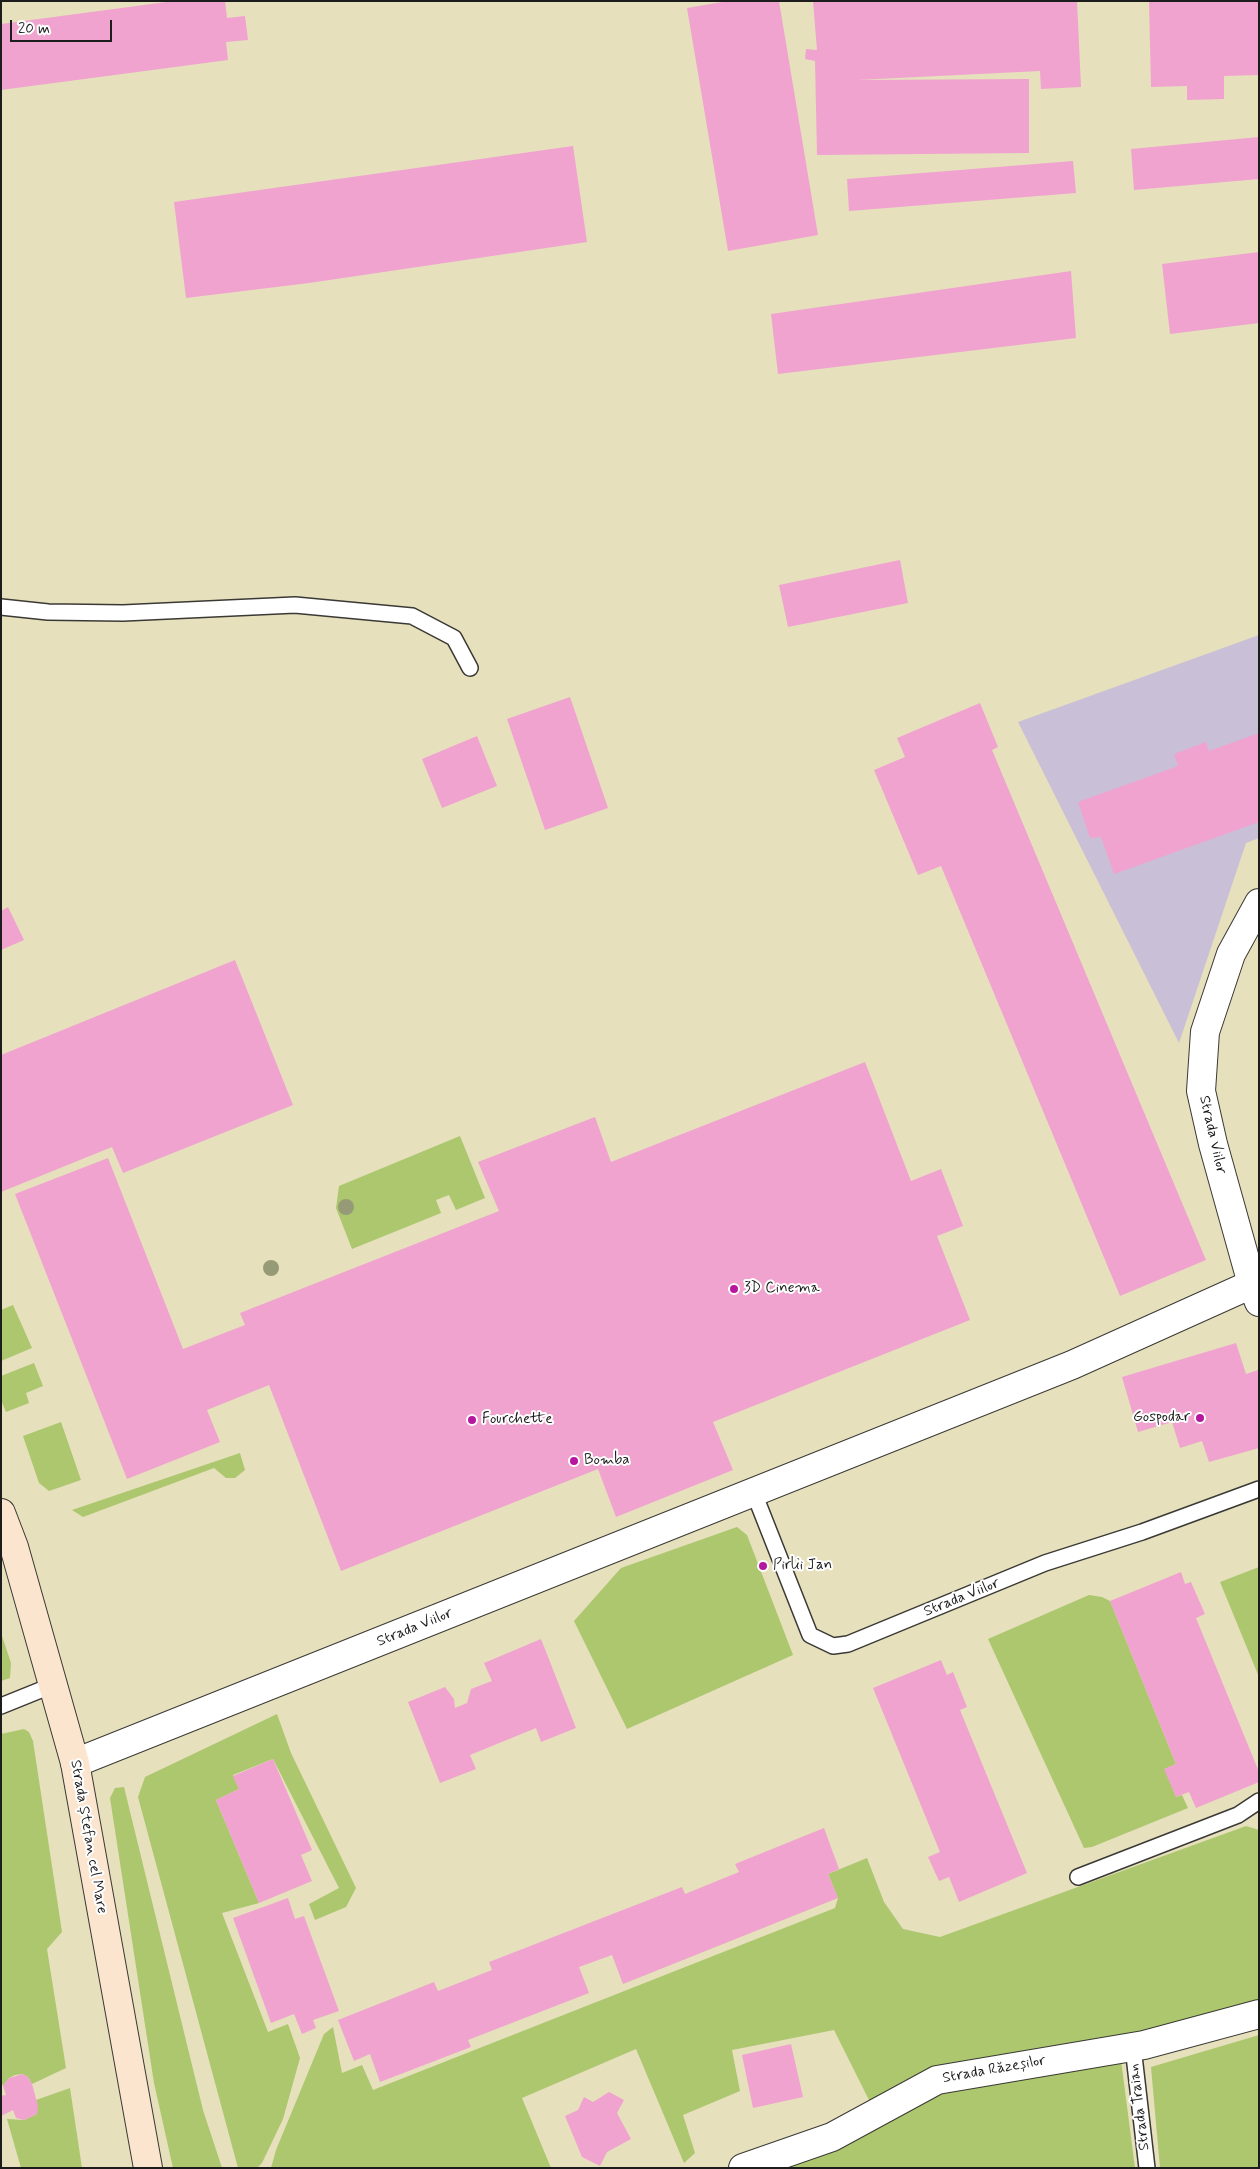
<!DOCTYPE html>
<html>
<head>
<meta charset="utf-8">
<style>
	body { margin:0 }
	#map { position:relative; width:1260px; height:2169px; overflow:hidden; background:#e6e0bd; font-family:Mynerve,sans-serif }
	canvas { display:block }
	.frame { position:absolute; inset:0; border:2px solid #1c1c1c; pointer-events:none }
	.scale { position:absolute; left:10px; top:20px; width:102px; height:22px; box-sizing:border-box; border:2px solid #1c1c1c; border-top:0; padding-left:6px; font-size:15px; line-height:18px; white-space:nowrap; color:#1c1c1c; -webkit-text-stroke:4px #fff; paint-order:stroke }
</style>
</head>
<body>
<div id="map">
<canvas width="1260" height="2169"></canvas>
<div class="frame"></div>
<div class="scale">20 m</div>
</div>
<script>
const ctx = document.querySelector('canvas').getContext('2d');
ctx.lineJoin = 'round';
function fillPath(path, color) {
  ctx.fillStyle = color;
  ctx.fill(path, 'evenodd');
}
function shape(rows) {
  const path = new Path2D();
  for (const r of rows) {
    path.moveTo(r[0], r[1]);
    for (let i = 2; i < r.length; i += 2) path.lineTo(r[i], r[i + 1]);
  }
  return path;
}
function strokePath(path, color, width, dash) {
  ctx.strokeStyle = color;
  ctx.lineWidth = width;
  ctx.lineCap = dash ? 'butt' : 'round';
  ctx.setLineDash(dash || []);
  ctx.stroke(path);
}
function write(font, color, halo, rows, align = 'center') {
  ctx.font = font + ' Mynerve,sans-serif';
  ctx.lineWidth = 4;
  ctx.setLineDash([]);
  ctx.textBaseline = 'middle';
  ctx.strokeStyle = halo;
  ctx.fillStyle = color;
  for (const [text, x, y, turn = 0] of rows) {
    ctx.save();
    ctx.translate(x, y);
    ctx.rotate((+turn || 0) * Math.PI / 180);
    ctx.textAlign = isNaN(turn) ? turn : align;
    if (halo) ctx.strokeText(text, 0, 0);
    ctx.fillText(text, 0, 0);
    ctx.restore();
  }
}
const industrial = shape([
	[1259,635,1259,838,1246,843,1179,1043,1018,722]
]);
const green = shape([
	[460,1136,485,1198,456,1210,449,1195,436,1200,441,1213,352,1249,336,1208,339,1186],
	[13,1305,32,1348,1,1361,1,1310],
	[34,1363,43,1386,26,1393,29,1403,6,1412,1,1400,1,1376],
	[61,1422,81,1480,49,1491,39,1483,23,1436],
	[240,1453,245,1470,235,1478,226,1478,214,1468,83,1517,72,1510],
	[737,1527,747,1535,793,1655,627,1729,574,1621,621,1568],
	[1259,1567,1259,1677,1220,1582],
	[1089,1595,1102,1597,1110,1601,1176,1764,1165,1769,1176,1797,1182,1795,1188,1808,1092,1847,1084,1848,988,1639],
	[1,1633,11,1663,10,1678,1,1681],
	[277,1714,291,1753,356,1888,346,1907,315,1920,309,1904,339,1888,273,1759,233,1775,239,1789,216,1800,259,1903,222,1913,268,2032,288,2024,300,2058,283,2119,262,2163,257,2168,238,2168,138,1797,145,1777],
	[24,1729,29,1732,33,1741,62,1932,47,1949,66,2068,32,2084,28,2077,23,2074,15,2075,9,2078,3,2086,1,2081,1,1734],
	[124,1787,203,2110,222,2168,173,2168,154,2083,110,1798,115,1788],
	[1246,1826,1259,1830,1259,2002,870,2102,834,2030,732,2050,740,2091,683,2115,695,2153,684,2163,636,2049,522,2098,551,2168,271,2168,276,2150,324,2034,333,2027,342,2073,362,2065,373,2090,835,1908,838,1898,828,1874,867,1858,884,1902,903,1929,940,1937],
	[1259,2035,1259,2168,1160,2168,1151,2067],
	[1121,2060,1135,2168,787,2168,884,2125,932,2093],
	[70,2088,82,2168,21,2168,7,2119,24,2120,37,2114,36,2100]
]);
const building = shape([
	[174,1,225,1,227,18,245,16,248,40,226,42,228,60,1,90,1,24],
	[728,1,779,1,818,235,728,251,687,8],
	[813,1,1077,1,1081,87,1041,89,1040,71,857,80,1029,79,1029,153,817,155,815,61,805,59,806,49,817,50],
	[1149,1,1259,1,1259,75,1224,76,1224,99,1187,100,1187,86,1151,87],
	[1259,137,1259,179,1134,190,1131,149],
	[573,146,587,242,309,283,186,298,174,202],
	[1073,161,1076,193,849,211,847,179],
	[1259,252,1259,323,1170,334,1162,264],
	[1071,271,1076,338,778,374,771,314],
	[900,560,908,603,788,627,779,585],
	[570,697,608,808,545,830,507,719],
	[980,703,998,747,992,750,1206,1260,1120,1296,941,866,918,875,874,770,905,757,897,738],
	[1259,733,1259,822,1114,874,1101,837,1090,838,1078,802,1178,766,1174,754,1206,742,1209,751],
	[477,736,497,786,442,808,422,759],
	[8,907,24,940,1,950,1,911],
	[235,960,293,1105,123,1173,112,1147,1,1192,1,1055],
	[865,1062,911,1181,941,1169,963,1226,937,1236,970,1320,713,1422,733,1470,616,1517,598,1469,341,1571,269,1385,207,1410,220,1442,127,1479,15,1194,108,1158,183,1349,245,1325,240,1313,499,1211,478,1162,595,1117,611,1162],
	[1236,1343,1246,1374,1258,1370,1259,1373,1259,1448,1209,1462,1202,1441,1180,1448,1172,1422,1138,1432,1122,1377],
	[1181,1572,1185,1584,1191,1582,1205,1614,1196,1618,1259,1772,1259,1782,1196,1808,1189,1792,1176,1797,1164,1769,1176,1764,1110,1601],
	[541,1639,576,1728,541,1742,536,1728,470,1755,476,1769,440,1783,408,1702,445,1687,454,1699,455,1708,467,1703,471,1689,492,1681,484,1663],
	[941,1660,947,1675,953,1672,967,1707,960,1710,1027,1873,959,1902,949,1877,939,1881,928,1857,940,1852,873,1688],
	[273,1759,312,1850,301,1855,312,1881,259,1903,216,1800,239,1789,233,1776],
	[824,1828,839,1869,828,1874,838,1898,623,1984,612,1955,579,1967,589,1993,468,2040,471,2047,380,2082,370,2054,354,2061,338,2020,434,1982,438,1991,492,1970,489,1962,682,1887,685,1894,739,1872,735,1864],
	[288,1898,295,1919,304,1916,339,2011,313,2020,316,2028,302,2034,294,2014,271,2023,233,1918],
	[791,2044,803,2097,753,2108,742,2055],
	[23,2074,28,2077,32,2084,38,2106,37,2114,24,2120,16,2118,13,2110,1,2116,1,2096,6,2095,3,2086,9,2078],
	[609,2092,624,2100,617,2113,631,2139,607,2152,600,2166,582,2157,565,2116,578,2110,584,2097,593,2102]
]);
const lane = shape([
	[1,607,48,612,123,613,295,605,412,616,454,638,470,668],
	[754,1493,810,1635,833,1646,848,1644,1045,1563,1142,1532,1259,1489],
	[1,1706,53,1685],
	[1078,1877,1238,1815,1259,1801],
	[1133,2047,1147,2168]
]);
const street = shape([
	[1252,1284,1213,1144,1201,1091,1205,1032,1231,954,1259,903],
	[75,1763,1072,1365,1252,1284,1259,1302],
	[743,2168,832,2137,937,2080,1144,2045,1259,2014]
]);
const secondary = shape([
	[1,1513,14,1547,75,1763,148,2168]
]);
const trees = [
	[346,1207],
	[271,1268]
];
const markers = [
	[734,1289,5,"#b5179e"],
	[1200,1418,5,"#b5179e"],
	[472,1420,5,"#b5179e"],
	[574,1461,5,"#b5179e"],
	[763,1566,5,"#b5179e"]
];
const streetNames = [
	["Strada Viilor",1212,1135,77],
	["Strada Viilor",962,1598,-22],
	["Strada Viilor",415,1628,-22],
	["Strada Ștefan cel Mare",88,1837,80],
	["Strada Răzeșilor",994,2070,-10],
	["Strada Traian",1140,2107,-97]
];
const poiNames = [
	["3D Cinema",744,1289],
	["Gospodar",1190,1418,"right"],
	["Fourchette",482,1420],
	["Bomba",584,1461],
	["Pirlii Jan",773,1566]
];
fillPath(industrial, '#c9bfd7');
fillPath(green, '#acc76e');
fillPath(building, '#f0a3cf');
strokePath(lane, '#3a3934', 18);
strokePath(street, '#3a3934', 30);
strokePath(secondary, '#3a3934', 30);
strokePath(lane, '#fff', 15);
strokePath(street, '#fff', 28);
strokePath(secondary, '#fbe5cf', 28);
ctx.fillStyle = '#979a77';
for (const [x, y] of trees) {
  ctx.beginPath();
  ctx.arc(x, y, 8, 0, 2 * Math.PI);
  ctx.fill();
}
for (const [x, y, r, color] of markers) {
  const dot = new Path2D();
  dot.arc(x, y, r, 0, 2 * Math.PI);
  ctx.fillStyle = color;
  ctx.fill(dot);
  strokePath(dot, '#fff', 2);
}
write('15px', '#1c1c1c', '#fff', streetNames);
write('15px', '#1c1c1c', '#fff', poiNames, 'left');
</script>
</body>
</html>
